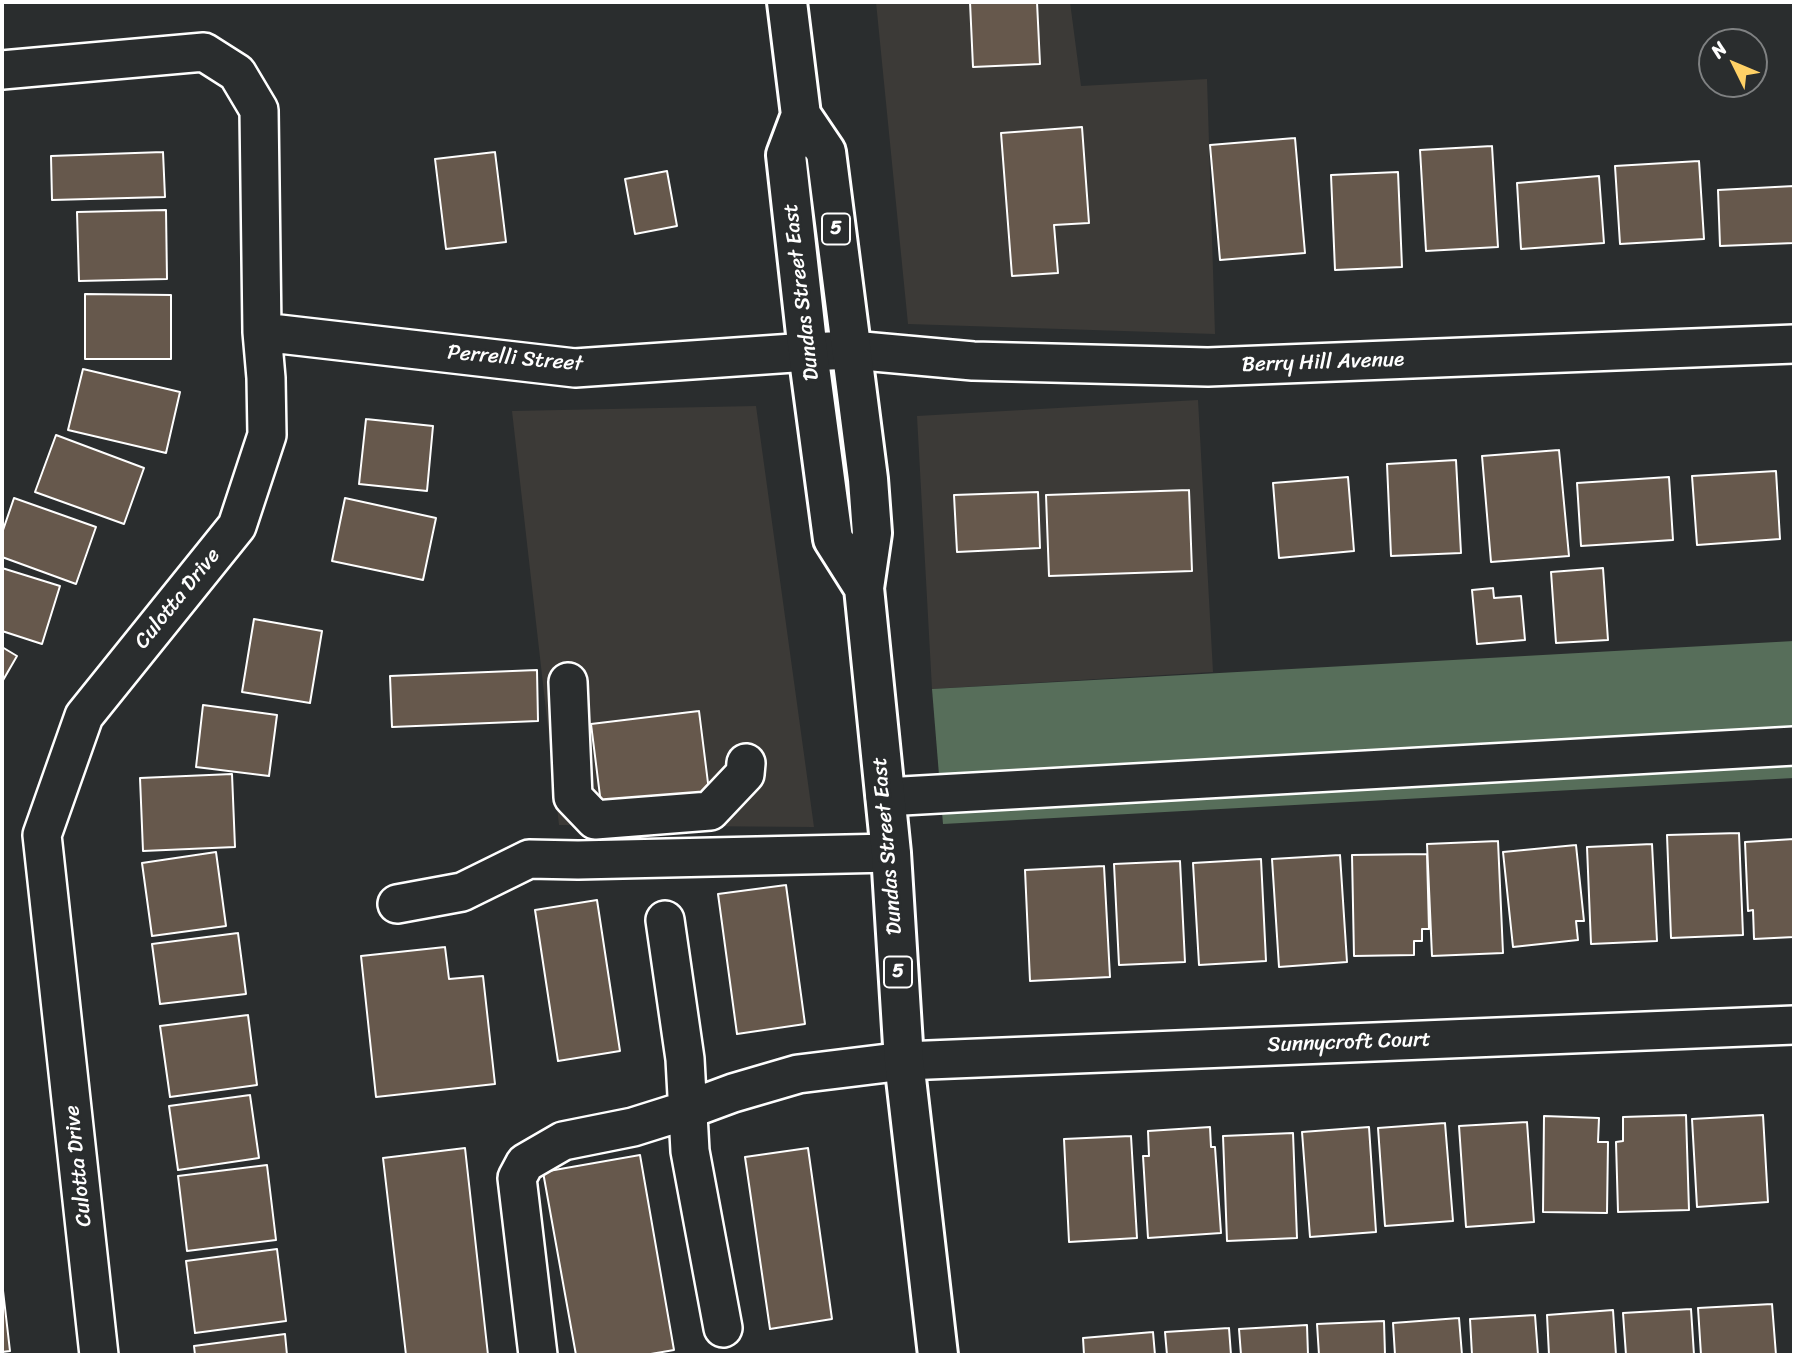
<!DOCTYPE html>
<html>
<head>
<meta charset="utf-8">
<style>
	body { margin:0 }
	#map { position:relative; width:1796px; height:1357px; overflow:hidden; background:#2a2d2e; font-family:Sriracha,sans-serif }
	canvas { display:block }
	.frame { position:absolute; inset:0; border:4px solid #fff; pointer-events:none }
	.north { position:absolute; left:1698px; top:28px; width:70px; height:70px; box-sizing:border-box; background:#2a2d2e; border:2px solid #7f8182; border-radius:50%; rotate:313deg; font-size:19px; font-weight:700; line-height:28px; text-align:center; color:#fff }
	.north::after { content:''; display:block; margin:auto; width:24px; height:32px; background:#ffd166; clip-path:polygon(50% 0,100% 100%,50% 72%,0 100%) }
</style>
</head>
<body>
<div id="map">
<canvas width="1796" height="1357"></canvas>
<div class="frame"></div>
<div class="north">N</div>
</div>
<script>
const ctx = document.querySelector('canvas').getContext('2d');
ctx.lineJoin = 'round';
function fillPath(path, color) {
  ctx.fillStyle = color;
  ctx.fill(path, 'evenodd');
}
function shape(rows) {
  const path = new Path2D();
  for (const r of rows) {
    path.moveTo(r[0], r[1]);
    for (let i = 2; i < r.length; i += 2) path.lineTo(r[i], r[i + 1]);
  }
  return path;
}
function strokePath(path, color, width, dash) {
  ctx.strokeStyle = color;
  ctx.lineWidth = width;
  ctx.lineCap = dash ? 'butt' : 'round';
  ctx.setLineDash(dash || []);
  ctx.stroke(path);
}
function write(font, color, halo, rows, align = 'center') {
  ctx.font = font + ' Sriracha,sans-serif';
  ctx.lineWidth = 5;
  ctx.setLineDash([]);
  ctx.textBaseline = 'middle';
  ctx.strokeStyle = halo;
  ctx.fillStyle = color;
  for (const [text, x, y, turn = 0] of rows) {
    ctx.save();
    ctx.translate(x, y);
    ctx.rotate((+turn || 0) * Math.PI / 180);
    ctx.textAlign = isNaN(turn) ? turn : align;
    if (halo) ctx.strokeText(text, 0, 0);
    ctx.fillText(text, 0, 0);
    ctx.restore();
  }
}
const built = shape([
	[876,2,1070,2,1081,86,1207,79,1215,334,908,324],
	[1198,400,1213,672,932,689,917,416],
	[756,406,814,827,559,825,512,411]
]);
const green = shape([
	[1794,641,1794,778,943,824,932,689]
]);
const building = shape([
	[970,2,1037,2,1040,64,973,67,970,2],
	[1082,127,1089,223,1054,225,1058,273,1012,276,1001,133,1082,127],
	[1295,138,1305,253,1220,260,1210,145,1295,138],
	[1492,146,1498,247,1426,251,1420,150,1492,146],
	[163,152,165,197,52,200,51,156,163,152],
	[495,152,506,242,446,249,435,159,495,152],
	[1699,161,1704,239,1620,244,1615,166,1699,161],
	[667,171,677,226,635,234,625,179,667,171],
	[1398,172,1402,267,1335,270,1331,175,1398,172],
	[1599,176,1604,243,1521,249,1517,183,1599,176],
	[1794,186,1794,243,1720,246,1718,190,1794,186],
	[166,210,167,279,79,281,77,212,166,210],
	[85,294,171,295,171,359,85,359,85,294],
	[83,369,180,392,166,453,68,430,83,369],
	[366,419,433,426,427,491,359,484,366,419],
	[56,435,144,468,124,524,35,492,56,435],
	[1559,450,1569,556,1491,562,1482,456,1559,450],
	[1456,460,1461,553,1391,556,1387,464,1456,460],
	[1776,471,1780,539,1697,545,1692,476,1776,471],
	[1348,477,1354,551,1279,558,1273,483,1348,477],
	[1669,477,1673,540,1581,546,1577,483,1669,477],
	[1189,490,1192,571,1049,576,1046,495,1189,490],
	[1038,492,1040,548,957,552,954,495,1038,492],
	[14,498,96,527,76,584,2,557,2,533,14,498],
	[345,498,436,518,423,580,332,561,345,498],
	[2,568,60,586,42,644,2,631,2,568],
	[1603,568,1608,640,1556,643,1551,572,1603,568],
	[1493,588,1494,598,1521,596,1525,640,1477,644,1472,590,1493,588],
	[254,619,322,631,310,703,242,692,254,619],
	[2,647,17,656,2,682,2,647],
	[537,670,538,721,392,727,390,676,537,670],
	[203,705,277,715,269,776,196,767,203,705],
	[699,711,710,799,602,812,591,724,699,711],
	[232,774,235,847,143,851,140,778,232,774],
	[1739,833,1743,935,1671,938,1667,835,1739,833],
	[1794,839,1794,937,1754,939,1753,910,1748,911,1745,842,1794,839],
	[1498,841,1503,953,1432,956,1427,844,1498,841],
	[1652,844,1657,941,1591,944,1587,847,1652,844],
	[1576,845,1584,921,1576,921,1578,940,1513,947,1503,852,1576,845],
	[216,852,226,926,152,936,142,863,216,852],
	[1427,854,1429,929,1422,929,1422,941,1414,941,1414,955,1354,956,1352,855,1427,854],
	[1340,855,1347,962,1279,967,1272,859,1340,855],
	[1261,859,1266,961,1199,965,1193,863,1261,859],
	[1180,861,1185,962,1119,965,1114,864,1180,861],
	[1104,866,1110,977,1030,981,1025,870,1104,866],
	[786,885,805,1024,737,1034,718,894,786,885],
	[597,900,620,1051,558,1061,535,910,597,900],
	[238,933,246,994,160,1004,152,944,238,933],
	[445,947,449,979,483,976,495,1084,376,1097,361,956,445,947],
	[248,1015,257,1085,170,1097,160,1026,248,1015],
	[250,1095,259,1158,178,1170,169,1106,250,1095],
	[1686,1115,1689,1210,1618,1212,1616,1142,1623,1141,1623,1117,1686,1115],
	[1763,1115,1768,1202,1697,1207,1692,1119,1763,1115],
	[1544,1116,1599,1118,1598,1142,1608,1142,1607,1213,1543,1212,1544,1116],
	[1527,1122,1534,1222,1466,1227,1459,1126,1527,1122],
	[1445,1123,1453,1221,1385,1226,1378,1128,1445,1123],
	[1210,1127,1211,1147,1215,1147,1221,1233,1148,1238,1143,1156,1149,1156,1148,1131,1210,1127],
	[1369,1127,1376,1232,1310,1237,1302,1132,1369,1127],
	[1293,1133,1297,1238,1227,1241,1223,1136,1293,1133],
	[1131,1136,1137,1238,1069,1242,1064,1139,1131,1136],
	[465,1148,488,1355,406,1355,383,1158,465,1148],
	[808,1148,832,1319,770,1329,745,1157,808,1148],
	[640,1155,674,1350,645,1355,576,1355,543,1172,640,1155],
	[267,1165,276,1240,187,1251,178,1176,267,1165],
	[277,1249,286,1321,195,1333,186,1261,277,1249],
	[2,1282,10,1351,2,1352,2,1282],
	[1772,1304,1776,1355,1701,1355,1698,1308,1772,1304],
	[1691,1309,1694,1355,1626,1355,1623,1313,1691,1309],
	[1613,1310,1616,1355,1549,1355,1547,1315,1613,1310],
	[1535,1315,1538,1355,1472,1355,1470,1319,1535,1315],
	[1459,1318,1462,1355,1395,1355,1393,1323,1459,1318],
	[1384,1321,1385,1355,1319,1355,1317,1324,1384,1321],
	[1307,1325,1308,1355,1241,1355,1239,1329,1307,1325],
	[1229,1328,1231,1355,1167,1355,1165,1332,1229,1328],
	[1153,1332,1155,1355,1084,1355,1083,1338,1153,1332],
	[285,1334,287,1355,195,1355,194,1346,285,1334]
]);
const minor = shape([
	[2,70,204,52,237,73,259,110,262,332,266,378,267,435,237,526,84,716,42,835,99,1355],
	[262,332,575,368,808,352,852,350,973,361,1208,367,1794,344],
	[568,682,573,797,595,820,710,811,745,774,746,763],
	[885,797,1794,746],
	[397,904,462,892,529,859,578,860,891,853],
	[665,920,685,1059,690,1151,723,1328],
	[538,1355,517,1178,525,1163,563,1141,633,1127,687,1110,733,1093,798,1074,904,1061,1794,1025]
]);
const major = shape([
	[787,2,801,115,826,152,868,479,872,533,864,588,891,853,904,1061,938,1355],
	[801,115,786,155,808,352,833,539,864,588]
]);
const shields = [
	[836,229,28],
	[898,972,28]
];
const shieldNames = [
	["5",836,229],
	["5",898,972]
];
const streetNames = [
	["Dundas Street East",802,292,-97],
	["Perrelli Street",515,359,5],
	["Berry Hill Avenue",1323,363,-2],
	["Culotta Drive",178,599,-51],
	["Dundas Street East",888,846,-95],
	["Sunnycroft Court",1349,1043,-2],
	["Culotta Drive",79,1166,-96]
];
fillPath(built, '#3c3a37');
fillPath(green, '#576e5a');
fillPath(building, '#66584c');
strokePath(building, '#fff', 2);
strokePath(minor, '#fff', 42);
strokePath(major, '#fff', 44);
strokePath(minor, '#2a2d2e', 37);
strokePath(major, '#2a2d2e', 38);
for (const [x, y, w] of shields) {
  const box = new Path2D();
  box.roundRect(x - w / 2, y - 15.5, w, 31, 5);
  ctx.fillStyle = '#2a2d2e';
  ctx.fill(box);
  strokePath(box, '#fff', 2);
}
write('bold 19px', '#fff', null, shieldNames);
write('21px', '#fff', '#2a2d2e', streetNames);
</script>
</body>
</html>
